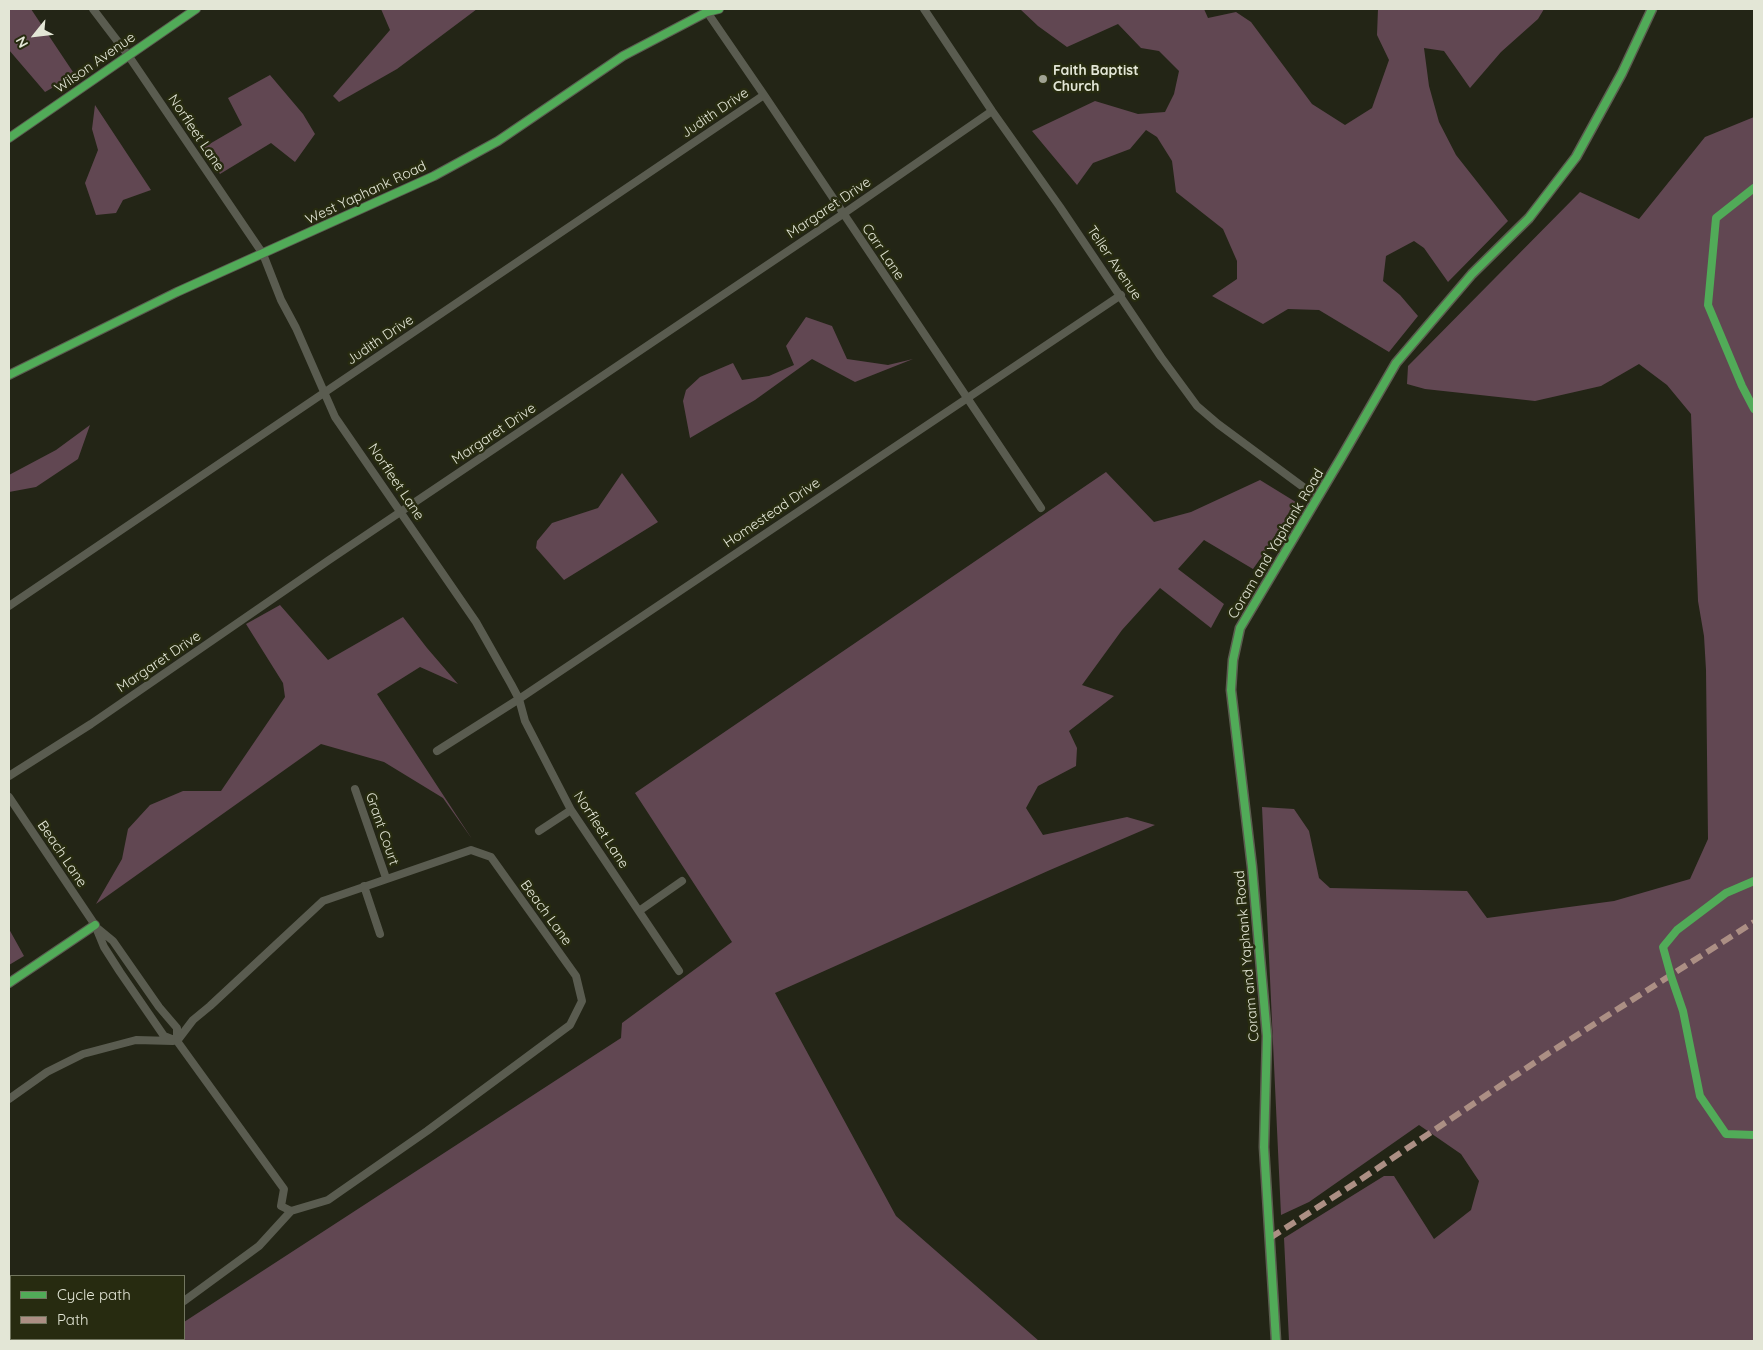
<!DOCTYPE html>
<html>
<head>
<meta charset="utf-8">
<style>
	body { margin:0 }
	#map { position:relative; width:1763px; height:1350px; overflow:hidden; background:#232516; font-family:Quicksand,sans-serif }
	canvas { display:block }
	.frame { position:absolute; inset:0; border:10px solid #e3e6d6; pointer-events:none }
	.legend { position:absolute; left:10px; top:1275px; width:175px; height:65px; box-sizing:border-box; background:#272b10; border:1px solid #72765f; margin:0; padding:6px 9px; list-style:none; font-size:15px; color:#e3e6d6 }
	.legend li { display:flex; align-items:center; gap:10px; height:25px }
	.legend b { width:25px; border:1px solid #72765f }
	.north { position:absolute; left:10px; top:10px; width:50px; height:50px; -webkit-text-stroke:4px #272b10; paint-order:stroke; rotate:241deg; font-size:14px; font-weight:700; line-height:20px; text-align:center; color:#e3e6d6 }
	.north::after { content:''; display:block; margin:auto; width:18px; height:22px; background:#e3e6d6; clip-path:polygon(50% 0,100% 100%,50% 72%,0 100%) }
</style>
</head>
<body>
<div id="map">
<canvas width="1763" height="1350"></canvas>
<div class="frame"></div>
<ul class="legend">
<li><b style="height:6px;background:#51ab58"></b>Cycle path</li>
<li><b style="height:6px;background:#ac8f84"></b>Path</li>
</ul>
<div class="north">N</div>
</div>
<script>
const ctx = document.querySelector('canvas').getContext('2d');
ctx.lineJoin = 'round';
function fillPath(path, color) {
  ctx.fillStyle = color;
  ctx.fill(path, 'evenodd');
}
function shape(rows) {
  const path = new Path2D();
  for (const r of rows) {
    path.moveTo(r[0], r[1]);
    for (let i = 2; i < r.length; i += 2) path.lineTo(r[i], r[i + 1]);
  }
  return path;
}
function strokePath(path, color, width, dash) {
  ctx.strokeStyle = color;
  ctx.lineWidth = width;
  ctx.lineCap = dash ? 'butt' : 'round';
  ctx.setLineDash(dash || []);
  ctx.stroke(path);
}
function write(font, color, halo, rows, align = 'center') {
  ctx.font = font + ' Quicksand,sans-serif';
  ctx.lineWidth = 5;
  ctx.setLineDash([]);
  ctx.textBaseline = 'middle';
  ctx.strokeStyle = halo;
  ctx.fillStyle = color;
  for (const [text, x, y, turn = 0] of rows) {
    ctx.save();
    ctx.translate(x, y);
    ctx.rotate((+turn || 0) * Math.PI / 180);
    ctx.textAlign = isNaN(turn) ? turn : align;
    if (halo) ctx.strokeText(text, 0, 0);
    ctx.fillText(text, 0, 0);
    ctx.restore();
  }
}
const forest = shape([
	[9,9,31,9,75,75,45,92,9,50],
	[381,9,477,9,397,69,339,102,333,96,390,30],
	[1020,9,1204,9,1208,18,1236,12,1251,22,1312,104,1345,125,1372,108,1389,60,1377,35,1378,9,1544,9,1538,19,1501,52,1470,88,1444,51,1424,48,1429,86,1439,122,1456,155,1508,221,1448,282,1424,248,1414,241,1386,256,1383,281,1400,295,1418,316,1389,352,1319,310,1288,309,1263,324,1212,296,1237,279,1237,261,1223,229,1176,192,1172,161,1157,137,1146,130,1130,149,1093,163,1077,185,1032,131,1095,101,1138,114,1165,112,1174,94,1179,71,1159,51,1141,48,1118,24,1067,47,1038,26],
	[270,75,303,114,315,134,295,162,271,143,220,174,201,149,242,125,228,98],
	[95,105,151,190,123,200,116,213,96,215,85,183,98,150,92,129],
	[1754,117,1754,1341,1289,1341,1284,1238,1384,1176,1394,1176,1434,1239,1471,1210,1479,1181,1461,1154,1419,1125,1309,1202,1281,1215,1262,807,1294,809,1309,831,1319,878,1330,888,1467,891,1487,918,1614,901,1690,879,1708,839,1706,670,1704,636,1698,601,1691,414,1667,385,1639,364,1601,386,1535,401,1425,389,1407,384,1408,366,1580,192,1639,219,1705,137],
	[806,317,832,326,847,359,888,365,913,359,855,382,812,359,755,400,690,438,683,401,686,390,700,377,733,363,742,380,769,376,794,365,786,346],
	[90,425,78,459,36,487,9,492,9,475,56,450],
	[1106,472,1154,522,1191,512,1260,480,1299,504,1253,569,1204,540,1178,569,1224,604,1211,628,1160,588,1122,630,1082,685,1114,696,1069,731,1077,748,1076,766,1038,786,1026,808,1043,835,1127,817,1155,825,1050,870,775,993,896,1216,1039,1341,154,1341,158,1339,184,1339,184,1322,621,1038,622,1023,732,942,635,793],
	[622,473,658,522,564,580,536,548,537,541,552,523,598,508],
	[280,605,328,660,403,617,427,648,458,684,420,667,377,694,472,839,443,798,384,762,321,744,96,904,122,859,128,829,150,805,183,791,221,791,285,697,283,683,246,624],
	[9,929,24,956,9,965]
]);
const minor = shape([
	[93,9,128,55,263,254,281,300,296,328,335,417,476,622,511,684,519,699,525,721,571,810,679,971],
	[705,9,764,95,1041,508],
	[924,9,992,111,1060,207,1161,357,1197,406,1218,424,1318,498],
	[9,606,764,95],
	[437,751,519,699,1121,295],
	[9,776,91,724,329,560,843,214,992,111],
	[355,789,386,878],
	[9,797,95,925,104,947,120,972,164,1036,177,1041,284,1189,281,1206,291,1211],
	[539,831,571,810],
	[364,886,380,934],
	[639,911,682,881],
	[96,927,113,941,159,1007,177,1028,177,1041],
	[177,1041,193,1020,210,1006,323,901,471,850,491,857,576,976,582,1001,570,1025,427,1131,328,1200,291,1211,259,1246,184,1301],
	[9,1099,47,1072,83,1054,136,1040,173,1041],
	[23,1339,23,1341],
	[121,1339,121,1341],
	[129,1341,132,1339]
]);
const tertiary = shape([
	[9,138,196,9],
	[9,375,177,292,434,176,498,141,623,56,707,12,719,9],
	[9,983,95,925]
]);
const secondary = shape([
	[1276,1341,1264,1147,1267,1036,1252,867,1231,690,1233,660,1240,628,1341,458,1396,363,1472,274,1529,218,1576,157,1622,73,1652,9]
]);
const quiet = shape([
	[1270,1238,1357,1182,1549,1053,1754,922]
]);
const cycleway = shape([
	[9,138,196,9],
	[1754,188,1716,218,1708,305,1742,386,1754,409],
	[9,375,177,292,434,176,498,141,623,56,707,12,719,9],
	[1754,881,1726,893,1677,930,1663,947,1671,976,1683,1011,1700,1096,1726,1134,1754,1135],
	[9,983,95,925],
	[1276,1341,1264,1147,1267,1036,1252,867,1231,690,1233,660,1240,628,1341,458,1396,363,1472,274,1529,218,1576,157,1622,73,1652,9]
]);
const markers = [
	[1043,79,5,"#a0a293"]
];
const streetNames = [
	["Wilson Avenue",95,63,-35],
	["Judith Drive",715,113,-34],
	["Norfleet Lane",196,133,56],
	["West Yaphank Road",366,193,-25],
	["Margaret Drive",829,208,-34],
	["Carr Lane",883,252,56],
	["Teller Avenue",1114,263,56],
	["Judith Drive",380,340,-34],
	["Margaret Drive",494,434,-34],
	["Norfleet Lane",396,482,56],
	["Homestead Drive",772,513,-34],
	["Coram and Yaphank Road",1276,544,-59],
	["Margaret Drive",159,662,-34],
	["Grant Court",382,829,71],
	["Norfleet Lane",601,830,57],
	["Beach Lane",62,854,56],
	["Beach Lane",546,913,54],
	["Coram and Yaphank Road",1247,956,-95]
];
const poiNames = [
	["Faith Baptist",1053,71],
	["Church",1053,87]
];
fillPath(forest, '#614752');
strokePath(minor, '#5a5c50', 8);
strokePath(tertiary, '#5a5c50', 10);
strokePath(secondary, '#5b5d4f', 11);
strokePath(quiet, '#ac8f84', 6, [12, 6]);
strokePath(cycleway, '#51ab58', 8);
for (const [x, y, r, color] of markers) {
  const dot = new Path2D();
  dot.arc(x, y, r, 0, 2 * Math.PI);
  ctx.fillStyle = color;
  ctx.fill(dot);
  strokePath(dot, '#272b10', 2);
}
write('14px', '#e3e6d6', '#272b10', streetNames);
write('bold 14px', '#e3e6d6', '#272b10', poiNames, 'left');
</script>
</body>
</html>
